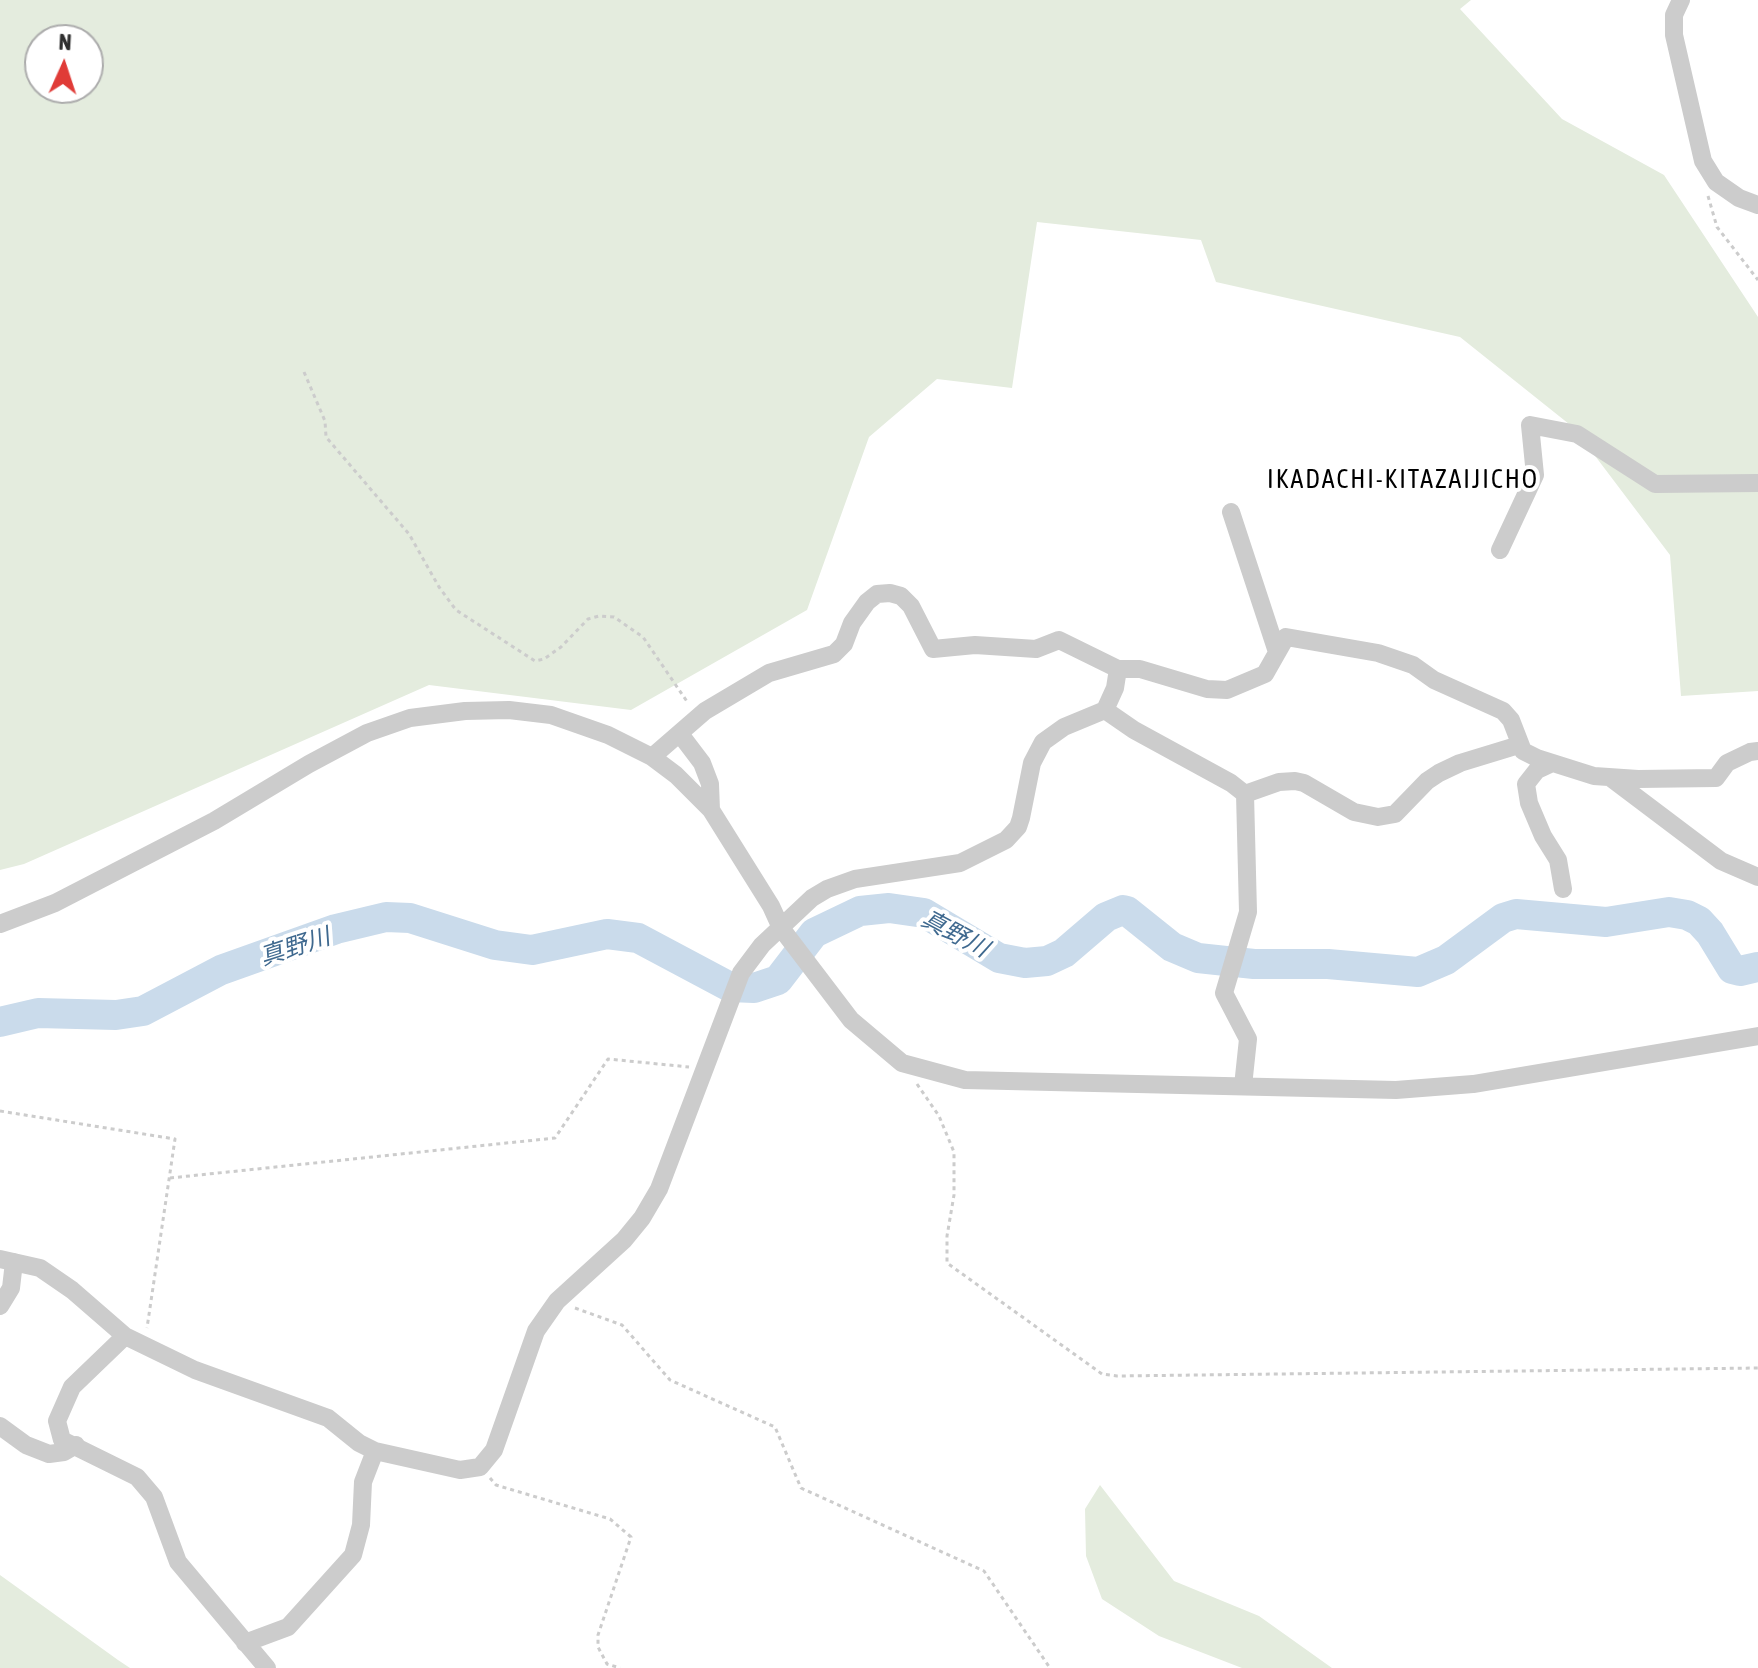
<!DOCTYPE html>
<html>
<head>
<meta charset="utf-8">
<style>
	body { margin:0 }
	#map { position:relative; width:1758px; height:1668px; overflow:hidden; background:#fff; font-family:"Asap Condensed",sans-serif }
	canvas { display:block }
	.north { position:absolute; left:24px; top:24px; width:80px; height:80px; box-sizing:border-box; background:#fff; border:2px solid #acacac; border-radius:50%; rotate:3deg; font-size:22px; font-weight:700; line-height:32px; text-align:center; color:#2f2f2f }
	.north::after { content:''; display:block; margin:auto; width:28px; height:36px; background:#e03b37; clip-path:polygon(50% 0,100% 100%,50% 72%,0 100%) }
</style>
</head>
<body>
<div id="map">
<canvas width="1758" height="1668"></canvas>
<div class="north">N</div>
</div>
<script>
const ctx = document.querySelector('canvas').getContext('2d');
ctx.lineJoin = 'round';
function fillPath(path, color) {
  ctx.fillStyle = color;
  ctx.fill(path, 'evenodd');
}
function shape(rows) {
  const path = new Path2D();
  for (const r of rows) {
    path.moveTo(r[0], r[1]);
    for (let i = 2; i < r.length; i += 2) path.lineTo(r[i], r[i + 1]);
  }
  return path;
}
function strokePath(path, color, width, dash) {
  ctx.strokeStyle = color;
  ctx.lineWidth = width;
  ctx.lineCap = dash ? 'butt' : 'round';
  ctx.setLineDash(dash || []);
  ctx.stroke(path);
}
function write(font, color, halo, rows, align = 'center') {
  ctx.font = font + ' "Asap Condensed","Noto Sans JP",sans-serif';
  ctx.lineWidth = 8;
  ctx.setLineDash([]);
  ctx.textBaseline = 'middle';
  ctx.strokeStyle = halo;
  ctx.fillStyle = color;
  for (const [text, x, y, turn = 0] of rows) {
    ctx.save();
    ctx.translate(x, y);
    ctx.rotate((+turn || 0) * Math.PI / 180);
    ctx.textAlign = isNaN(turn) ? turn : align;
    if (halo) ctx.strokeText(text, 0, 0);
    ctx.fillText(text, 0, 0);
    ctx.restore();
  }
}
const green = shape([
	[0,0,1471,0,1460,9,1562,119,1664,175,1758,317,1758,691,1681,696,1670,555,1574,428,1460,337,1216,282,1201,240,1037,222,1012,388,937,379,869,437,807,610,631,710,429,685,24,864,0,870],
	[40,40,88,40,88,88,40,88],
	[1100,1485,1174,1581,1259,1616,1332,1668,1242,1668,1159,1636,1102,1599,1086,1556,1085,1509],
	[0,1575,118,1660,130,1668,0,1668]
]);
const river = shape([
	[0,1022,38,1013,116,1015,143,1011,221,970,336,929,386,917,410,918,495,945,532,950,607,934,638,938,730,987,754,988,778,980,814,933,860,911,889,908,924,913,999,958,1025,963,1047,961,1064,953,1106,917,1123,910,1127,911,1172,947,1198,958,1254,964,1328,964,1418,972,1446,960,1503,918,1516,914,1606,922,1669,912,1687,915,1699,921,1710,933,1732,969,1740,971,1758,967]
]);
const path = shape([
	[1708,196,1717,227,1758,280],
	[304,372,325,421,326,437,409,534,439,587,456,610,535,661,544,659,561,647,588,619,599,616,614,617,643,637,688,703],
	[917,1084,939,1116,954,1152,954,1195,947,1236,947,1263,1102,1374,1117,1376,1758,1368],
	[0,1111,175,1139,147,1328],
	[170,1178,555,1138,608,1059,689,1067],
	[575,1308,622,1325,670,1380,775,1427,801,1488,984,1571,1050,1668],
	[490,1478,496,1485,610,1519,631,1537,598,1635,598,1647,607,1664,620,1668]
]);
const minor = shape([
	[1681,0,1674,15,1674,35,1703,161,1716,182,1739,198,1758,205],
	[1231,512,1277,652],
	[1500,550,1535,475,1530,425,1577,434,1655,484,1758,483],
	[1105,710,1115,688,1118,669],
	[680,734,702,763,710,784,711,810],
	[652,757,705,711,769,673,834,654,844,644,852,623,867,602,877,594,890,593,901,596,911,606,933,649,975,645,1036,649,1059,640,1118,669,1140,669,1207,689,1227,690,1265,674,1286,637,1378,653,1413,665,1434,680,1503,711,1511,720,1523,751,1537,758,1594,776,1638,779,1716,778,1727,763,1750,752,1758,751],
	[1552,763,1537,770,1526,784,1529,803,1543,836,1558,860,1563,889],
	[1611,778,1721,861,1758,877],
	[0,924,55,903,214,821,309,764,367,733,410,718,465,711,509,710,551,715,608,735,652,757,676,775,711,810,771,906,781,928,851,1020,902,1063,965,1080,1396,1090,1473,1084,1758,1036],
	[1243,1086,1248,1039,1224,993,1248,912,1245,794],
	[0,1259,40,1268,72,1290,125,1336,195,1370,328,1418,359,1443,375,1451,460,1470,480,1467,494,1450,536,1331,557,1301,624,1240,642,1218,659,1189,741,973,762,945,812,898,827,889,855,879,960,863,1006,840,1018,827,1021,818,1032,763,1043,742,1064,727,1105,710,1134,730,1231,783,1245,794,1279,782,1295,781,1304,783,1354,812,1378,817,1395,814,1427,781,1439,773,1460,763,1519,745],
	[0,1306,11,1288,14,1262],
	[125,1336,72,1387,57,1421,62,1440,137,1477,154,1497,178,1562,267,1668],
	[0,1426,26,1445,49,1454,64,1452,76,1445],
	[245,1643,288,1627,353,1555,361,1525,363,1482,375,1451]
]);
const waterNames = [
	["真野川",955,934,28],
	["真野川",295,947,-18]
];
const quarterNames = [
	["IKADACHI-KITAZAIJICHO",1403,480]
];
fillPath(green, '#e4ecde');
strokePath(river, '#cadbeb', 30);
strokePath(path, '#ccc', 3, [4, 4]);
strokePath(minor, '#ccc', 18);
write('italic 24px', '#3f698f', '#fff', waterNames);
ctx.letterSpacing = '2px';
write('26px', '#000', '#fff', quarterNames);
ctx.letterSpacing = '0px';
</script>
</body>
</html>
